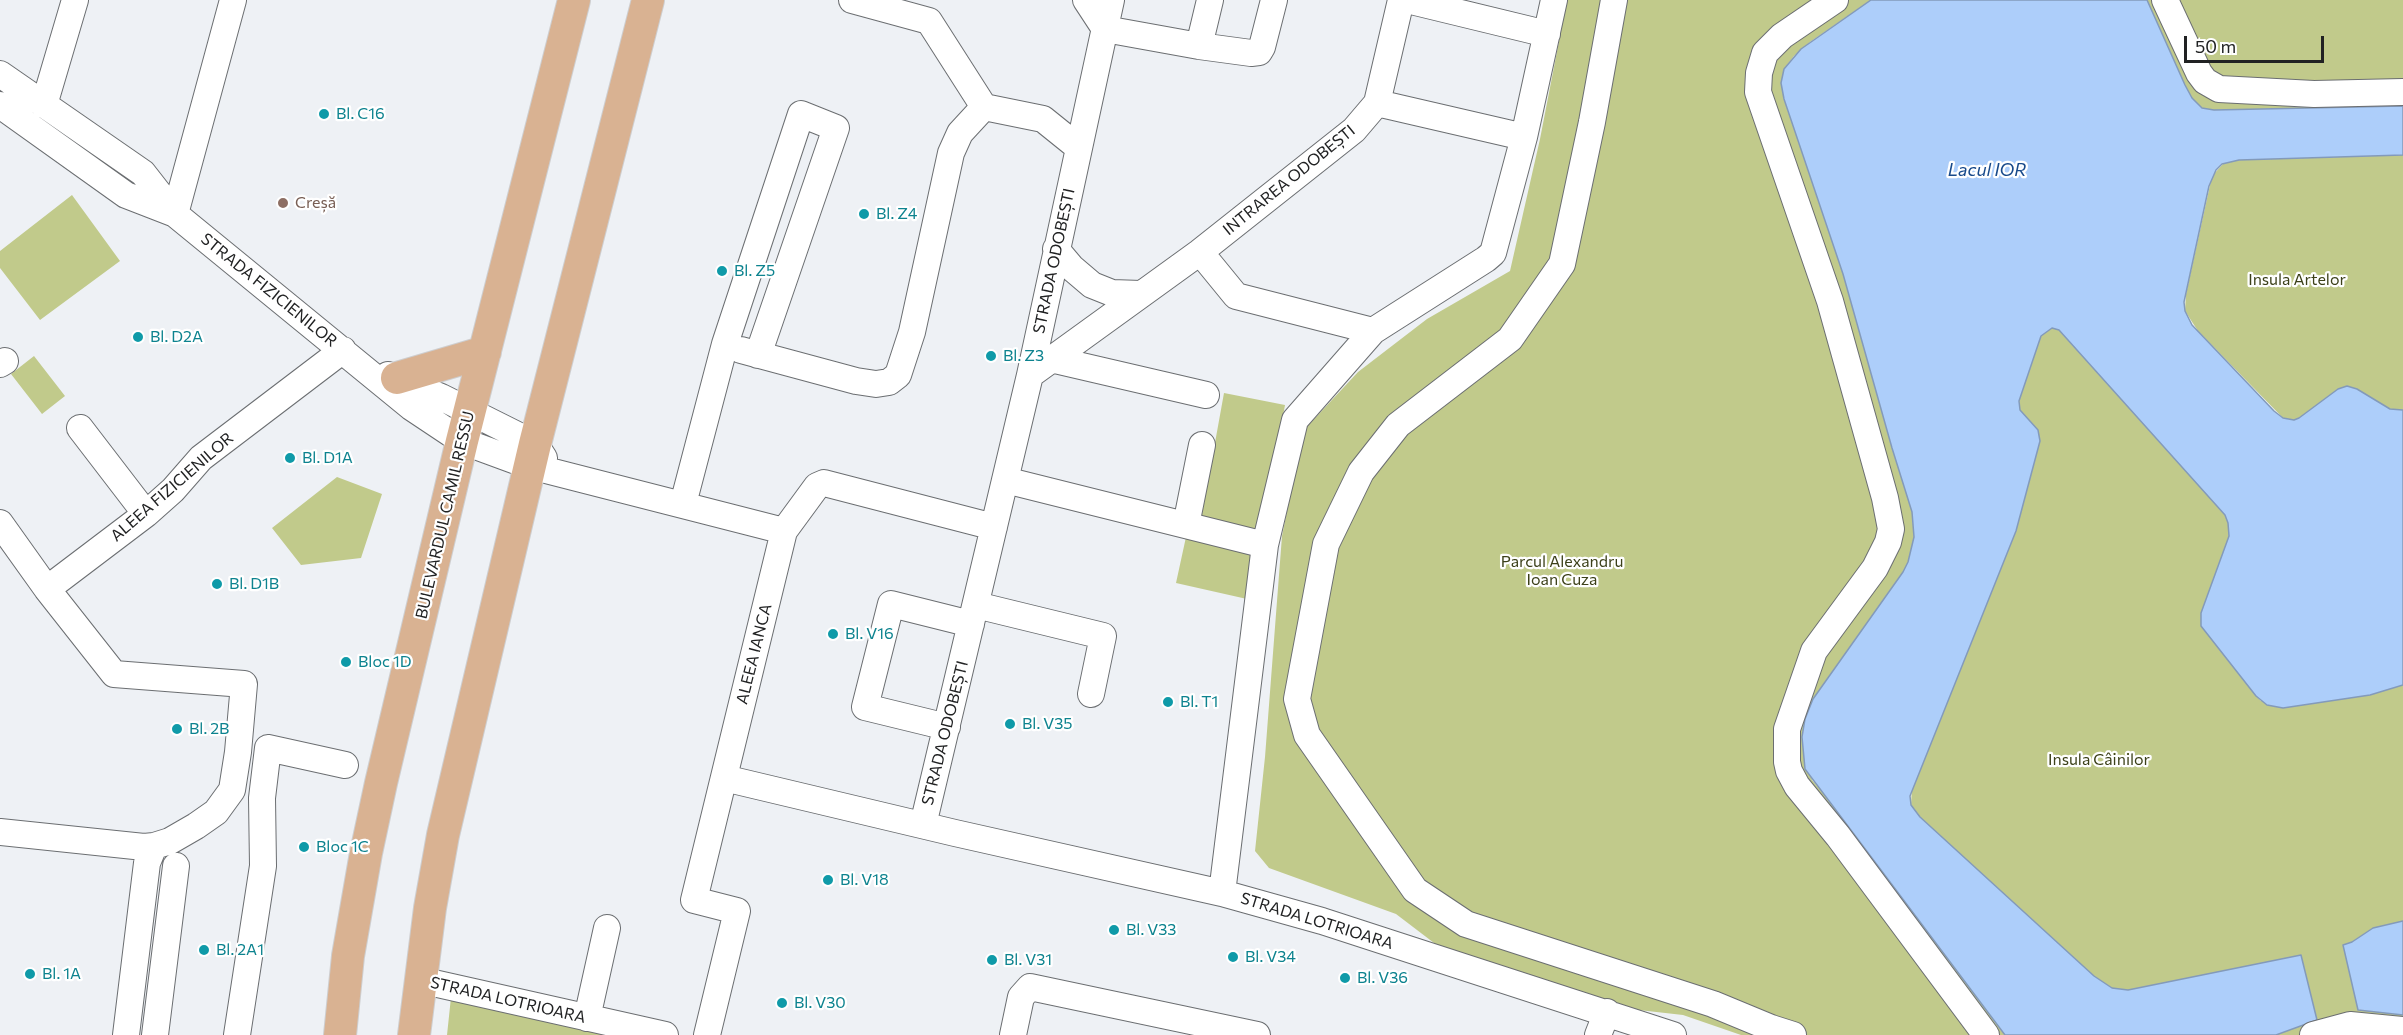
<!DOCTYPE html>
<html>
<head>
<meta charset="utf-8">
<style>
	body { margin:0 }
	#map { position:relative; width:2403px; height:1035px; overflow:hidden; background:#eef1f5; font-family:Commissioner,sans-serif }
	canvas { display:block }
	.scale { position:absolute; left:2184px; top:36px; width:140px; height:27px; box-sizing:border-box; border:3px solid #212223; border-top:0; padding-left:8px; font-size:18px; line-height:21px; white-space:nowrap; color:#212223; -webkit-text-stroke:4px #fff; paint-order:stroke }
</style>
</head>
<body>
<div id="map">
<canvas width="2403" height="1035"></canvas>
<div class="scale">50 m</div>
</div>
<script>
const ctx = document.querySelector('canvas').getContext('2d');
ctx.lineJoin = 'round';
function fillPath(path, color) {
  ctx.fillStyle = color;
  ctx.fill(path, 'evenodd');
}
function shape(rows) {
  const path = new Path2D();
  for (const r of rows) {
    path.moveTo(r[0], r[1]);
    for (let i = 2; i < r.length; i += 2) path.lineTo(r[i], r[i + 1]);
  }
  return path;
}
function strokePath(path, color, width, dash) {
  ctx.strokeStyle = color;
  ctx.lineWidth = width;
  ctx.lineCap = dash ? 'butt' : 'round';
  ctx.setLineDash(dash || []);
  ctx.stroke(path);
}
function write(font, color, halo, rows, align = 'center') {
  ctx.font = font + ' Commissioner,sans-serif';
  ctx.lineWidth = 4.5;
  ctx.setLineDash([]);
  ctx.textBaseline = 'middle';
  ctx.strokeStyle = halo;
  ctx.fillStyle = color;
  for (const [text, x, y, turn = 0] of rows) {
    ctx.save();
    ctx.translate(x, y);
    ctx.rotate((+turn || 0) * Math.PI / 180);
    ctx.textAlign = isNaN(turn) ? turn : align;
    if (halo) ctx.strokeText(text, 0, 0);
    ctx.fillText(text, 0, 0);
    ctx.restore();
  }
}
const green = shape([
	[1567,0,1871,0,1810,42,1794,56,1784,69,1784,99,1843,274,1892,448,1912,512,1914,537,1908,562,1903,572,1813,699,1805,719,1802,737,1812,780,1829,800,2005,1035,1741,1035,1683,1015,1621,1008,1438,946,1396,914,1269,868,1255,851,1265,757,1282,536,1303,431,1358,372,1427,319,1510,271,1540,139],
	[2147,0,2403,0,2403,106,2214,110,2202,108,2192,99,2185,85],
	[2403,155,2403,410,2390,409,2338,389,2299,418,2294,420,2283,418,2198,331,2185,311,2186,294,2212,176,2223,164,2239,160],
	[72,195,120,261,40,320,0,268,0,251],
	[2052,328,2059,330,2225,515,2228,523,2229,536,2201,626,2256,696,2261,701,2370,695,2403,685,2403,921,2373,928,2352,942,2343,945,2358,1010,2403,1015,2403,1035,2276,1035,2317,1020,2112,988,2094,976,1920,817,1911,805,1912,787,2016,531,2040,441,2038,430,2020,410,2019,401,2041,336,2047,330],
	[34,356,65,396,42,414,11,374],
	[1224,393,1285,405,1262,532,1201,520],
	[337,477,382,494,361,558,301,565,272,528],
	[1186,537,1257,552,1247,599,1176,583],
	[452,988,665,1035,447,1035]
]);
const water = shape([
	[1871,0,2147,0,2185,85,2192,98,2202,108,2214,110,2403,106,2403,155,2239,160,2222,164,2216,170,2209,186,2184,302,2185,311,2192,325,2274,411,2283,418,2294,420,2299,418,2338,389,2347,386,2357,389,2390,409,2403,410,2403,685,2370,695,2283,708,2267,705,2256,696,2201,626,2201,613,2229,536,2228,523,2225,515,2059,330,2052,328,2041,336,2019,401,2020,410,2038,430,2040,441,2016,531,1910,796,1911,805,1920,817,2094,976,2112,988,2128,990,2301,955,2317,1020,2276,1035,2005,1035,1805,769,1802,737,1805,719,1813,699,1903,572,1908,562,1914,537,1912,512,1892,448,1843,274,1784,99,1781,83,1784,69,1801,49,1871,0],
	[2403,921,2403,1015,2358,1010,2343,945,2352,942,2373,928,2403,921]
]);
const minor = shape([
	[852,0,929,21,984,107,1043,119,1079,148],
	[1086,0,1105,29,1199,46,1251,53,1259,52,1262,47,1274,0],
	[1407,0,1547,34],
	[1614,0,1592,122,1562,264,1510,339,1398,425,1361,472,1326,544,1297,699,1307,735,1415,890,1466,924,1713,1004,1771,1028,1793,1035],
	[1835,0,1782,36,1765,53,1759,73,1758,92,1830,301,1885,498,1891,529,1888,542,1875,568,1814,651,1787,729,1787,762,1789,771,1797,786,1838,836,1986,1035],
	[2165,0,2199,73,2205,81,2219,89,2314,94,2403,92],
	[1199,46,1210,0],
	[0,74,143,173,175,214,411,407,462,441,530,466,784,531,817,486,824,483,994,527],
	[1377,103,1524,137],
	[0,105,126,195,175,214],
	[44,105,75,0],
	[175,214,233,0],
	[1056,249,1072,268,1092,285,1112,293,1141,294],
	[1200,252,1236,296,1373,331],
	[741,350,856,381,876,384,889,382,898,375,912,332,951,153,960,133,984,107],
	[1051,359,1206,395],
	[0,364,5,361],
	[388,375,441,397,535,444,544,458],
	[1030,375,1200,252,1354,130,1377,103,1401,0],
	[80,428,146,514],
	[1005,480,1265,545],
	[683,504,725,344,801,114,836,128,758,355],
	[0,523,47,589,114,674,244,684,238,752,232,790,216,812,196,826,170,841,154,846,144,847,0,832],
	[1186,525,1202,445],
	[47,589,146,514,173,490,201,458,343,350],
	[976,605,1103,636,1091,694],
	[947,727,865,707,891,604,971,624],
	[724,778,955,833,1222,893,1322,921,1673,1035],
	[923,825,1030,375,1111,0],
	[1222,893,1265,545,1295,420,1373,331,1486,259,1493,253,1524,137,1554,0],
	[420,980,665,1035],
	[587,1018,607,928],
	[126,1035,147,863,154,846],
	[155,1035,176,866],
	[237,1035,263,866,262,798,268,748,345,765],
	[707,1035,737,911,694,900,784,531],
	[1013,1035,1021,997,1030,987,1257,1035],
	[1598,1035,1607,1012],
	[2313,1035,2350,1025,2403,1030]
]);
const major = shape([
	[397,378,485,352],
	[340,1035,348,956,366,853,381,783,462,441,574,0],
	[414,1035,430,908,443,835,535,444,648,0]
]);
const markers = [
	[324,114,6,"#0f9aa8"],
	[283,203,6,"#8d6e63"],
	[864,214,6,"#0f9aa8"],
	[722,271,6,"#0f9aa8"],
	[138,337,6,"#0f9aa8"],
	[991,356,6,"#0f9aa8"],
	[290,458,6,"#0f9aa8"],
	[217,584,6,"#0f9aa8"],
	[833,634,6,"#0f9aa8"],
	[346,662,6,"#0f9aa8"],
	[1168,702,6,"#0f9aa8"],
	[1010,724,6,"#0f9aa8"],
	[177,729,6,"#0f9aa8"],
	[304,847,6,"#0f9aa8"],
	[828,880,6,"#0f9aa8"],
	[1114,930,6,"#0f9aa8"],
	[204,950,6,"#0f9aa8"],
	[1233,957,6,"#0f9aa8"],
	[992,960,6,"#0f9aa8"],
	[30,974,6,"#0f9aa8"],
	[1345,978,6,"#0f9aa8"],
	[782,1003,6,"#0f9aa8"]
];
const cultureNames = [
	["Bl. C16",336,114],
	["Bl. Z4",876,214],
	["Bl. Z5",734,271],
	["Bl. D2A",150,337],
	["Bl. Z3",1003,356],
	["Bl. D1A",302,458],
	["Bl. D1B",229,584],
	["Bl. V16",845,634],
	["Bloc 1D",358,662],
	["Bl. T1",1180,702],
	["Bl. V35",1022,724],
	["Bl. 2B",189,729],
	["Bloc 1C",316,847],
	["Bl. V18",840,880],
	["Bl. V33",1126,930],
	["Bl. 2A1",216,950],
	["Bl. V34",1245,957],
	["Bl. V31",1004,960],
	["Bl. 1A",42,974],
	["Bl. V36",1357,978],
	["Bl. V30",794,1003]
];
const streetNames = [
	["INTRAREA ODOBEȘTI",1289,180,-39],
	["STRADA ODOBEȘTI",1054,261,-78],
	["STRADA FIZICIENILOR",269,290,39],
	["ALEEA FIZICIENILOR",172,487,-41],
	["BULEVARDUL CAMIL RESSU",445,515,-77],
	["ALEEA IANCA",754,654,-76],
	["STRADA ODOBEȘTI",945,733,-76],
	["STRADA LOTRIOARA",1317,921,17],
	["STRADA LOTRIOARA",508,1000,13]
];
const educationNames = [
	["Creșă",295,203]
];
const parkNames = [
	["Insula Artelor",2297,280],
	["Parcul Alexandru",1562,562],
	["Ioan Cuza",1562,580],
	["Insula Câinilor",2099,760]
];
const waterNames = [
	["Lacul IOR",1987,170]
];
fillPath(green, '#c1ca8b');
fillPath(water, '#adcefa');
strokePath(water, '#839aba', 1.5);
strokePath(minor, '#6b6e71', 28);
strokePath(major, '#cececf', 34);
strokePath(minor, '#fff', 26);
strokePath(major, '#d9b292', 32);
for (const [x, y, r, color] of markers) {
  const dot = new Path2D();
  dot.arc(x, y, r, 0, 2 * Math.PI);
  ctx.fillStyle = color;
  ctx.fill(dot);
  strokePath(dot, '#fff', 2);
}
write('16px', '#0d838f', '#fff', cultureNames, 'left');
write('16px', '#212223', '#fff', streetNames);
write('16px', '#785e54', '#fff', educationNames, 'left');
write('16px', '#3c4019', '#fff', parkNames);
write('italic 18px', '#184a8b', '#fff', waterNames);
</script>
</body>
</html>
